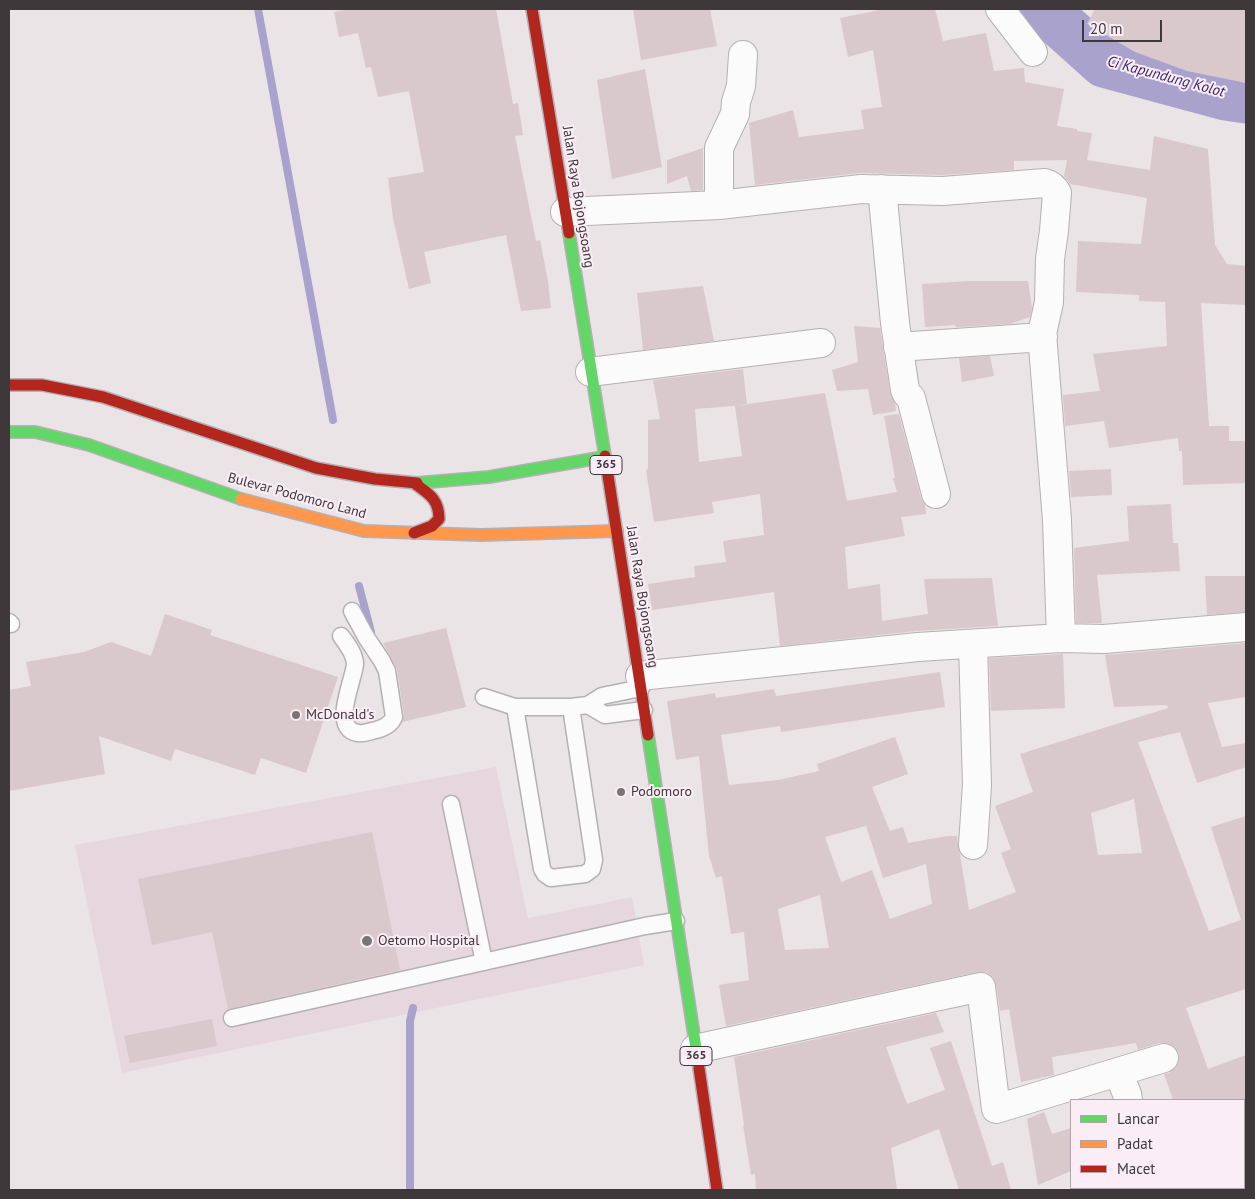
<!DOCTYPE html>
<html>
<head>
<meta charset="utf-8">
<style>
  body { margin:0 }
  #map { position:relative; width:1255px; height:1199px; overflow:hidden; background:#eae4e7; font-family:"PT Sans",sans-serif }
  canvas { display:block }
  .frame { position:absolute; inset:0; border:10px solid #3e383b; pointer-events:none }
  .legend { position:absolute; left:1070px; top:1099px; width:175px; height:90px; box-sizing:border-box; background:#fbedf5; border:1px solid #afa5ab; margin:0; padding:6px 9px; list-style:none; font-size:15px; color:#3e383b }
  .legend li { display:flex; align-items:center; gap:10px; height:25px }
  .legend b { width:25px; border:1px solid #afa5ab }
  .scale { position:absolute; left:1082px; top:20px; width:80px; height:22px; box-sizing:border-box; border:2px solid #3e383b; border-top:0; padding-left:6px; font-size:15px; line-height:18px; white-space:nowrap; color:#3e383b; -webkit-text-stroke:4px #fbedf5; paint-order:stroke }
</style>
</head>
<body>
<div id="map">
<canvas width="1255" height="1199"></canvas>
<div class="frame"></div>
<ul class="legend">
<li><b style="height:6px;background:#63d668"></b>Lancar</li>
<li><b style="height:6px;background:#ff974d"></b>Padat</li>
<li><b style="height:6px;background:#b3261e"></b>Macet</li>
</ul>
<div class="scale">20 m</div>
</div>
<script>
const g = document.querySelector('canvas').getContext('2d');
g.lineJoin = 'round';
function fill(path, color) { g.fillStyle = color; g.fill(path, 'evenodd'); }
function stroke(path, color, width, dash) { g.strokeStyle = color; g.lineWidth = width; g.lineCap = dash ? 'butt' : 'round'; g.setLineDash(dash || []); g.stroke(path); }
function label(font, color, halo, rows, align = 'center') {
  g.font = font + ' "PT Sans",sans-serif'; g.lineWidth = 4; g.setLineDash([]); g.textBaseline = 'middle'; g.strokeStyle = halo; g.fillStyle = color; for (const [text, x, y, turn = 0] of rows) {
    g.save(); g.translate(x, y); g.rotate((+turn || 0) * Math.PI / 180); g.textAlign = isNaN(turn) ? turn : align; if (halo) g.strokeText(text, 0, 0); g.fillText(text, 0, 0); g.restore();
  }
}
fill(new Path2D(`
  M496,767L528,918L632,897L644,965L122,1073L75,845Z`), '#e6d7df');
stroke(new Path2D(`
  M258,9L333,420
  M359,586L371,632
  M410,1190V1021L413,1008`), '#a8a2cc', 8);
stroke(new Path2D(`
  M1044,9L1104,63L1226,96L1246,99`), '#a8a2cc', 49);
fill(new Path2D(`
  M349,9H496L513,104L518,103L523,135L515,136L536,241L540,240L548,281L551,308L521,311L506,235L424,252L431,283L409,289L393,218L388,178L424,172L409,91L378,97L371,67L366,68L358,33L339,37L334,12Z
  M633,9H710L717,46L641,60Z
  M884,9H935L943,41L986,33L994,71L1024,68L1025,82L1064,89L1057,126L1077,129V131L1092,133L1087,160L1150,170L1154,136L1208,149L1215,245L1227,264L1246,266V305L1201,303L1209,426H1229V441H1246V483L1183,485L1182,451H1179L1178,438L1109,448L1104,421L1065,426L1063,395L1100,391L1093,354L1167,346L1165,302L1139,301V295L1076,292L1078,241L1141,244L1147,198L1070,184L1064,176L1067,160L1014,161V170L943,175L859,173L755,185L749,123L793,110L799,137L864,129L861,110L882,107L873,50L848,57L840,18Z
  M1095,9H1246V83L1187,71L1135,52L1087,24Z
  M645,69L662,167L612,179L597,80Z
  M703,148V190L691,191L687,176L667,184V160Z
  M968,281H1028L1032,308L1030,317L1010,324L956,327L955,325L925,327L922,284Z
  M703,286L714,341L643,350L637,293Z
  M854,326L880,328L890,392L895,403L896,411L873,415L868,389L837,391L832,370L858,362Z
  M990,356L994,376L962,382L959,358Z
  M743,369L747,405L695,409L699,462L742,456L735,406L825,393L847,501L897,492L893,478H895L884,416L899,414L921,498L925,505L926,514L901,517L905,536L845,547L848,589L880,584L882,621L928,614L924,579L992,578L998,626L916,631L780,646L774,592L652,610L648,584L695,577L694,566L726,562L723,541L764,535L760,494L712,502L714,513L654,522L646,470L648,469V420L660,419L653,380Z
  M1111,469L1112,495L1071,497L1069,471Z
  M1171,504L1173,543H1178L1180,571L1097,575L1102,623H1076L1074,548L1129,541L1127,506Z
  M1205,576H1246V612L1207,615Z
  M165,614L212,630L210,635L338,677L306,773L261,758L255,775L175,749L171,761L99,736L105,774L9,791V690L31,686L26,662L84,652L111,642L151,656Z
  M446,628L466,707L402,722L404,716L397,669L383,643Z
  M1246,643V697L1208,703L1222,747L1246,743V767L1197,783L1180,732L1138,742L1209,931L1241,920L1211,827L1246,816V989L1186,1008L1208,1069L1246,1055V1100H1173L1164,1074L1169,1073L1176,1068L1179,1062V1054L1175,1047L1167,1043H1159L1138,1050L1136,1043L1052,1057L1054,1075L1021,1082L1009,1009L1000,1011L996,985L993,977L986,972H978L726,1026L719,985L749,980L744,932L731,934L722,876L716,878L709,856L699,756L676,760L667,701L715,693L716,698L774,689L776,696L940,672L945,707L781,732L780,726L721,735L729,785L778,780L819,771L817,764L895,737L908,774L872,787L890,831L903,827L908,843L947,836H957L969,910L1016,892L1001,853L1011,849L995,806L1033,792L1020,754L1168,708L1167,705L1114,707L1105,655ZM1134,799L1142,853L1098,855L1091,813ZM866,826L883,878L926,864L932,904L890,919L872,870L841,882L825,837ZM820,895L829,948L785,950L778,909Z
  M1063,654L1065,708L991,711L989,658Z
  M372,832L400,970L228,1009L212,932L152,945L138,879Z
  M936,1013L944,1032L886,1047L907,1104L945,1090L930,1048L951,1041L992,1166L1003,1162L1011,1190H959L939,1129L891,1148L897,1190H756L755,1174L751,1175L743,1125H744L734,1057Z
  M212,1019L217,1046L130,1063L124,1036Z
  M1044,1112L1052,1134L1071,1128V1171L1038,1185L1027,1119Z`), '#d9c8cc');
const lane = new Path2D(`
  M9,622L11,624
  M341,636C347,644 355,654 355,664C354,680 330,729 358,733C363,734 371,731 376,730C384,728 391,724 394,717L387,671L382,661L366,637L352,611
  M484,697L515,707H571L588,705L602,696L641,688
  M588,705L605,715L644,710
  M515,707L542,869L545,874L551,878L585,874L592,869L594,860L571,707
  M451,804L484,962
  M232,1018L645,926L676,921`);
const street = new Path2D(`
  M1000,9L1033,52
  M882,189L895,323L905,390L907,394L911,398L936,494
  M719,205V148L735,114L736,102L741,86L743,55
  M565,212L719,205L861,189L943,191L1045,183C1051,185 1054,187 1057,193L1054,231L1050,259L1049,302L1042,334L1057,520L1061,638
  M898,347L1043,337
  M590,372L821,343
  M973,644L977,785L973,845
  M640,676L918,647L1061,638L1104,639L1246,627
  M695,1049L981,987L996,1109L1164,1058
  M1118,1072L1127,1094L1128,1100
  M1111,1188L1112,1190`);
const fast = new Path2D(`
  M569,233L605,456
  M9,432H35L89,445L241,499
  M417,483L489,477L604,457
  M648,735L699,1068`);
const slow = new Path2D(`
  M241,499L364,531L481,535L617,531`);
const jam = new Path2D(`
  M532,9L569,233
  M9,385H42L103,397L316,468L375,479L417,483
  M605,456L648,735
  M414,483C429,494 439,499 439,519L432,526L414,533
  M699,1068L717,1190`);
stroke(lane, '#b5b0b3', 19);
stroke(street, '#b5b0b3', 30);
stroke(fast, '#b5b0b3', 14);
stroke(slow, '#b5b0b3', 14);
stroke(jam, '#b5b0b3', 14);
stroke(lane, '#fcfbfb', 16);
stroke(street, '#fcfbfb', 28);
stroke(fast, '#63d668', 11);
stroke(slow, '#ff974d', 11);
stroke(jam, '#b3261e', 11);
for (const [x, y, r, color] of [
  [296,715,5,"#7a7477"],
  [621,792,5,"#7a7477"],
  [367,941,6,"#7a7477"]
]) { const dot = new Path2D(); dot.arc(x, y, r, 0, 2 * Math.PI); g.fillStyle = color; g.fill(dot); stroke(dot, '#fbedf5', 2); }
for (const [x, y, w] of [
  [606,465,32],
  [696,1056,32]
]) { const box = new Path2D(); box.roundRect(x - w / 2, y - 9.5, w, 19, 4); g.fillStyle = '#fbedf5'; g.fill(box); stroke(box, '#3e383b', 1); }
label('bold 12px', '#3e383b', null, [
  ["365",606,465],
  ["365",696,1056]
]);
label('14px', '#3e383b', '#fbedf5', [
  ["Jalan Raya Bojongsoang",578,197,81],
  ["Bulevar Podomoro Land",297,496,15],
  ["Jalan Raya Bojongsoang",642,597,81]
]);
label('14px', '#3e383b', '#fbedf5', [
  ["McDonald's",306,715],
  ["Podomoro",631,792],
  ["Oetomo Hospital",378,941]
], 'left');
label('italic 15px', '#34256b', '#fbedf5', [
  ["Ci Kapundung Kolot",1166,77,15]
]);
</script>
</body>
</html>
